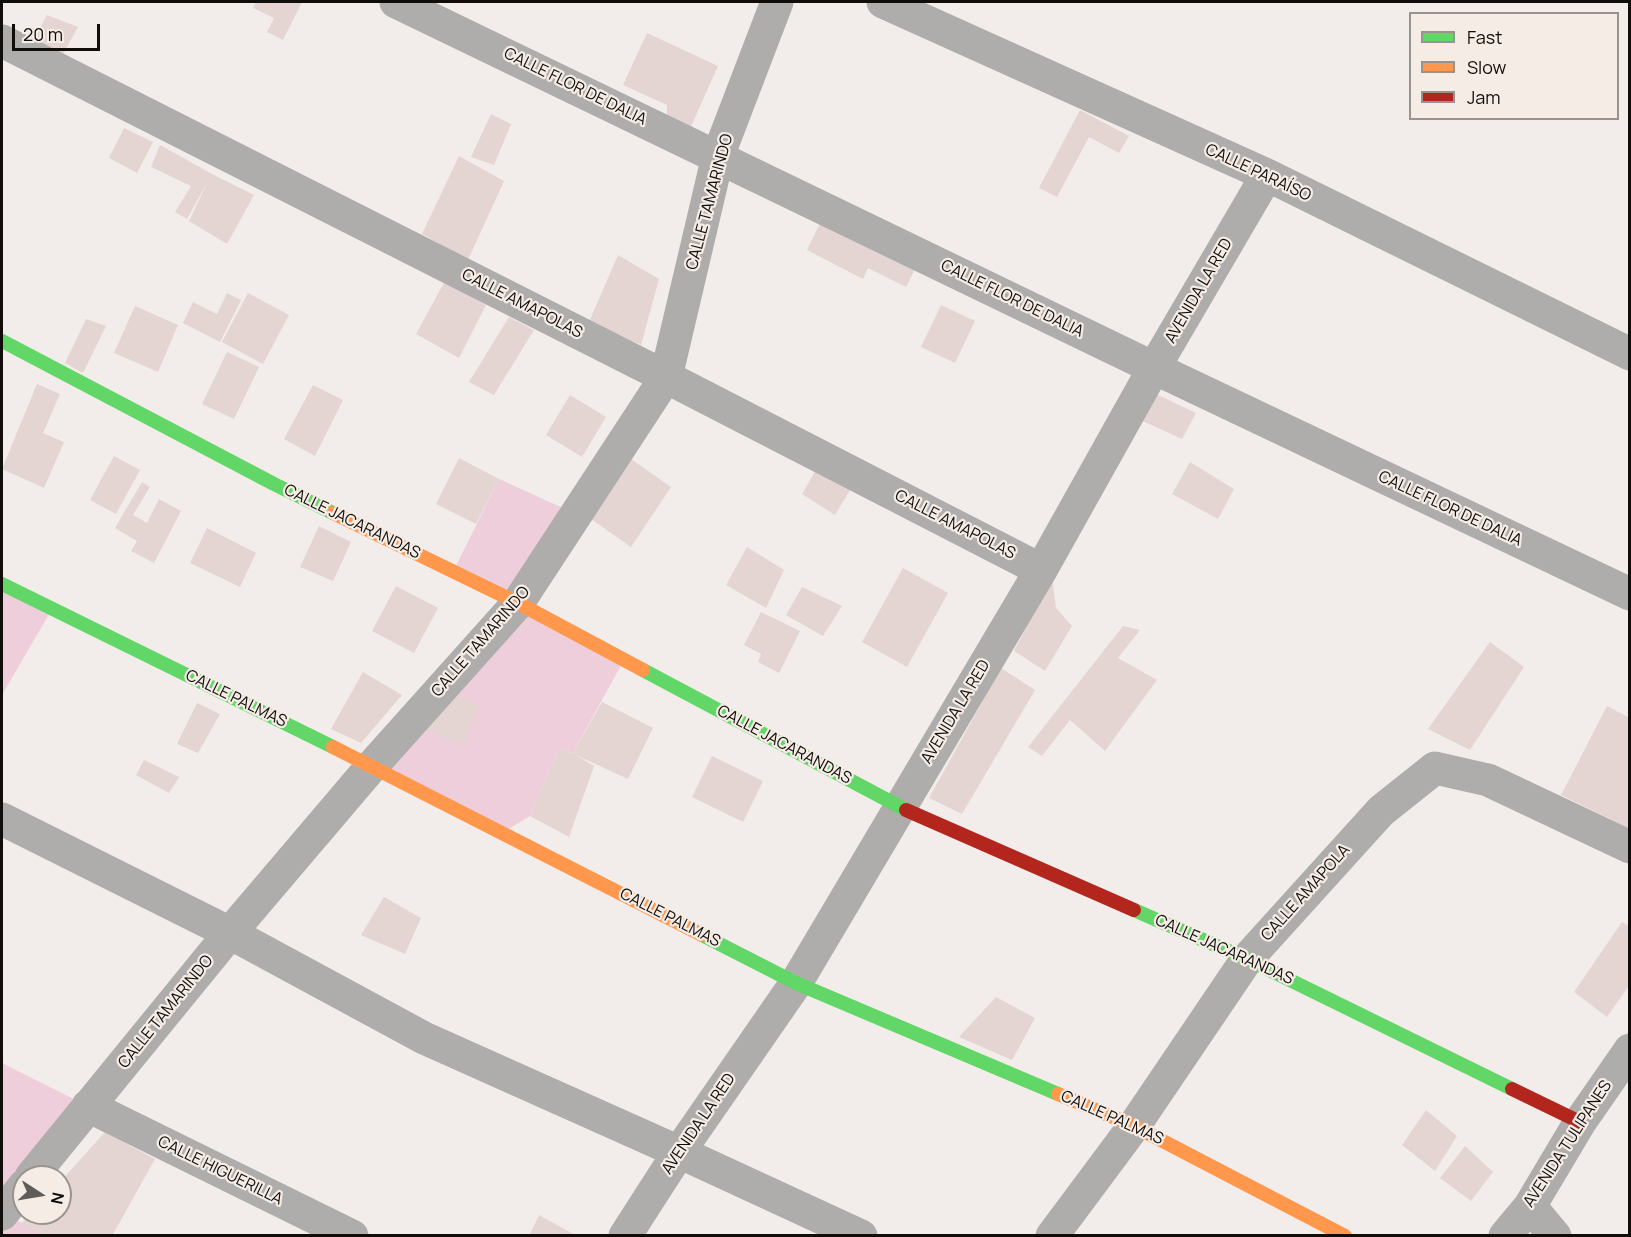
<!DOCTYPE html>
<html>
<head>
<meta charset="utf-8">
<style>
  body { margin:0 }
  #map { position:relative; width:1631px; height:1237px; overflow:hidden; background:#f2edea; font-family:Manrope,sans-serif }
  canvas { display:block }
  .frame { position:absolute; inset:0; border:3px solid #100d0b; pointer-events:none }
  .legend { position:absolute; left:1409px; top:12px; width:210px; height:108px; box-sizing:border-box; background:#f5ece6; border:2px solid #99938e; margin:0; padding:8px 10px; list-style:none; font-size:18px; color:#100d0b }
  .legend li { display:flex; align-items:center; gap:12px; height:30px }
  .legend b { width:30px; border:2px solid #99938e }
  .north { position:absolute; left:12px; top:1165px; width:60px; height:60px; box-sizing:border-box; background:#f5ece6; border:2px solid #99938e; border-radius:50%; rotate:102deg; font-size:16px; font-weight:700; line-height:24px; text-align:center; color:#100d0b }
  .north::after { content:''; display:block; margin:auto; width:21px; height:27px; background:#5f5b59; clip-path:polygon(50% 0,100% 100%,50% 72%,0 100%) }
  .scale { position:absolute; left:12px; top:24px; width:88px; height:27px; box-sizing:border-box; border:3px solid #100d0b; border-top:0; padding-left:8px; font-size:18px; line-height:21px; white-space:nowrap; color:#100d0b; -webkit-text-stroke:4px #f5ece6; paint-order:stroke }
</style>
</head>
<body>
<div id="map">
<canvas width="1631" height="1237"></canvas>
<div class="frame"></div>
<ul class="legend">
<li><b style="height:8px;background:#63d668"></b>Fast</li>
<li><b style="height:8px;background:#ff974d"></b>Slow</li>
<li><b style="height:8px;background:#b3261e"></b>Jam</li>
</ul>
<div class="north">N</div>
<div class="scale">20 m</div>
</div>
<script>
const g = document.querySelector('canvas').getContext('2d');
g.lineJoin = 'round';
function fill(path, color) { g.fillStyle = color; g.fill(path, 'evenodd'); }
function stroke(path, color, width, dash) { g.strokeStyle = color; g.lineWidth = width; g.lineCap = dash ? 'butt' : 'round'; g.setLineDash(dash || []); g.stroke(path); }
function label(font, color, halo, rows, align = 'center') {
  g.font = font + ' Manrope,sans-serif'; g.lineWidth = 4.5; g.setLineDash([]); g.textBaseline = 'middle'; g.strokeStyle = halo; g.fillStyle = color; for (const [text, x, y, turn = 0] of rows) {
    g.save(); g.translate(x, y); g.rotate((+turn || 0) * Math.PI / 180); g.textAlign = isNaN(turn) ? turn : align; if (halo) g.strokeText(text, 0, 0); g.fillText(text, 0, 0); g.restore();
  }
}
fill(new Path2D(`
  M499,479L576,514L518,602L624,660L573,753L559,749L530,816L502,833L372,766L518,603L453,572Z
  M2,584L52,609L2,695Z
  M2,1063L88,1106L3,1212L42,1235H2Z`), '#eeceda');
fill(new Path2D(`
  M256,2H302L283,40L267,32L274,18L253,8Z
  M47,15L78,27L62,56L32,43Z
  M647,33L718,66L689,131L667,121V105L623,85Z
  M1080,110L1129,136L1119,153L1089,137L1057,197L1039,188Z
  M491,114L511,124L494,165L471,157Z
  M124,128L153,142L137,173L109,158Z
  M160,145L212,174L254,195L227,244L189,221L208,181L187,219L175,212L191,186L151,167Z
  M459,156L504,181L468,260L422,234Z
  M822,219L916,267L906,287L868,268L863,279L807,250Z
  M618,255L659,279L641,345L589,322Z
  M445,281L486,305L459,358L416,334Z
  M227,293L241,300L220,342L183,323L193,302L217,314Z
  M248,293L289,315L263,364L222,342Z
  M941,305L975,321L955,363L921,347Z
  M135,306L178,325L158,372L114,353Z
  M509,317L534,330L494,395L469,382Z
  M86,319L106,326L83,373L65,363Z
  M227,352L259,367L234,419L202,404Z
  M37,384L60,394L43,433L64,442L44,488L2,469Z
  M313,385L343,400L315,456L284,439Z
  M1154,393L1196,413L1182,439L1138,419Z
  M570,395L606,417L582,457L546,435Z
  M114,456L140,470L116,514L90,500Z
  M459,458L499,479L476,524L436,504Z
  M631,459L671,487L631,547L591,519Z
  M1190,462L1234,489L1218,519L1172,494Z
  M817,468L852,487L835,515L802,494Z
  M142,482L150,487L133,515L147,523L159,499L181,511L154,563L131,551L137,541L115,528Z
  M319,526L351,542L333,581L300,567Z
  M207,528L256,553L240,587L190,563Z
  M747,547L784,570L766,608L726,585Z
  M903,568L948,593L907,667L862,642Z
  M1052,577L1056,608L1072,626L1045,671L1014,651Z
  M396,586L438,608L414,653L372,631Z
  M802,587L842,606L823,636L786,615Z
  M761,612L800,631L779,673L758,662L761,654L744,645Z
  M1123,626L1140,630L1118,658L1157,680L1105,751L1070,720L1042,756L1028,747Z
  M1490,642L1524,667L1470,750L1428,729Z
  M1001,668L1035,690L962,814L929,798Z
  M363,672L402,695L361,743L331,729Z
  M448,692L480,707L463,745L423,729Z
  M602,702L653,728L628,779L576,755L594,766L569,837L530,816L559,749L573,753Z
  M197,703L220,714L198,753L177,744Z
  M1607,706L1630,718V829L1561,795Z
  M712,756L763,781L743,822L692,797Z
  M144,760L179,777L169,793L136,775Z
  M384,897L421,918L405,954L361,935Z
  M1622,922L1630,927V984L1607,1017L1574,992Z
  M996,997L1035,1018L1012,1060L959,1037Z
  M1426,1110L1457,1136L1435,1171L1402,1145Z
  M105,1132L155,1159L112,1236H43L21,1224L31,1213H60V1182Z
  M1465,1146L1493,1172L1471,1201L1440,1178Z
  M539,1215L577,1236H529Z`), '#e4d5d2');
stroke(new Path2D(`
  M396,2L1154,368L1630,594
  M883,2L1267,175L1630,354
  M2,41L666,377L1041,570
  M2,819L230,933L424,1038L679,1152L861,1236
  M88,1106L352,1236
  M31,1177L230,933L372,766L518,603L666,377L718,156L777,2
  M1530,1206L1555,1236
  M2,1214L24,1186
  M625,1236L679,1152L796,983L1041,570L1154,368L1267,175
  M1052,1236L1134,1126L1247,959L1381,811L1435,768L1488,780L1630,847
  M1505,1236L1530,1206L1580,1122L1630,1050`), '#aeadac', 33);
stroke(new Path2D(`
  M2,341L274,484L333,513
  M2,584L333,747
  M643,670L906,810
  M1134,910L1247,959L1512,1089
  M702,935L796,983L1058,1094`), '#63d668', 14);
stroke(new Path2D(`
  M333,513L518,603L643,670
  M333,747L702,935
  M1058,1094L1134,1126L1345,1236`), '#ff974d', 14);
stroke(new Path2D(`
  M906,810L1134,910
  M1512,1089L1580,1122`), '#b3261e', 14);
label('16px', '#100d0b', '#f5ece6', [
  ["CALLE FLOR DE DALIA",575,87,26],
  ["CALLE PARAÍSO",1258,173,25],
  ["CALLE TAMARINDO",710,202,-75],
  ["AVENIDA LA RED",1199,291,-60],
  ["CALLE FLOR DE DALIA",1012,299,26],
  ["CALLE AMAPOLAS",522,304,27],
  ["CALLE FLOR DE DALIA",1450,509,25],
  ["CALLE JACARANDAS",352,522,26],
  ["CALLE AMAPOLAS",955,525,27],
  ["CALLE TAMARINDO",481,642,-49],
  ["CALLE PALMAS",236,699,26],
  ["AVENIDA LA RED",956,712,-59],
  ["CALLE JACARANDAS",784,745,28],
  ["CALLE AMAPOLA",1306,893,-48],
  ["CALLE PALMAS",670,918,27],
  ["CALLE JACARANDAS",1224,950,24],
  ["CALLE TAMARINDO",166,1012,-51],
  ["CALLE PALMAS",1112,1118,24],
  ["AVENIDA LA RED",699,1124,-56],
  ["AVENIDA TULIPANES",1568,1144,-57],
  ["CALLE HIGUERILLA",220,1171,26]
]);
</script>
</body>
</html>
